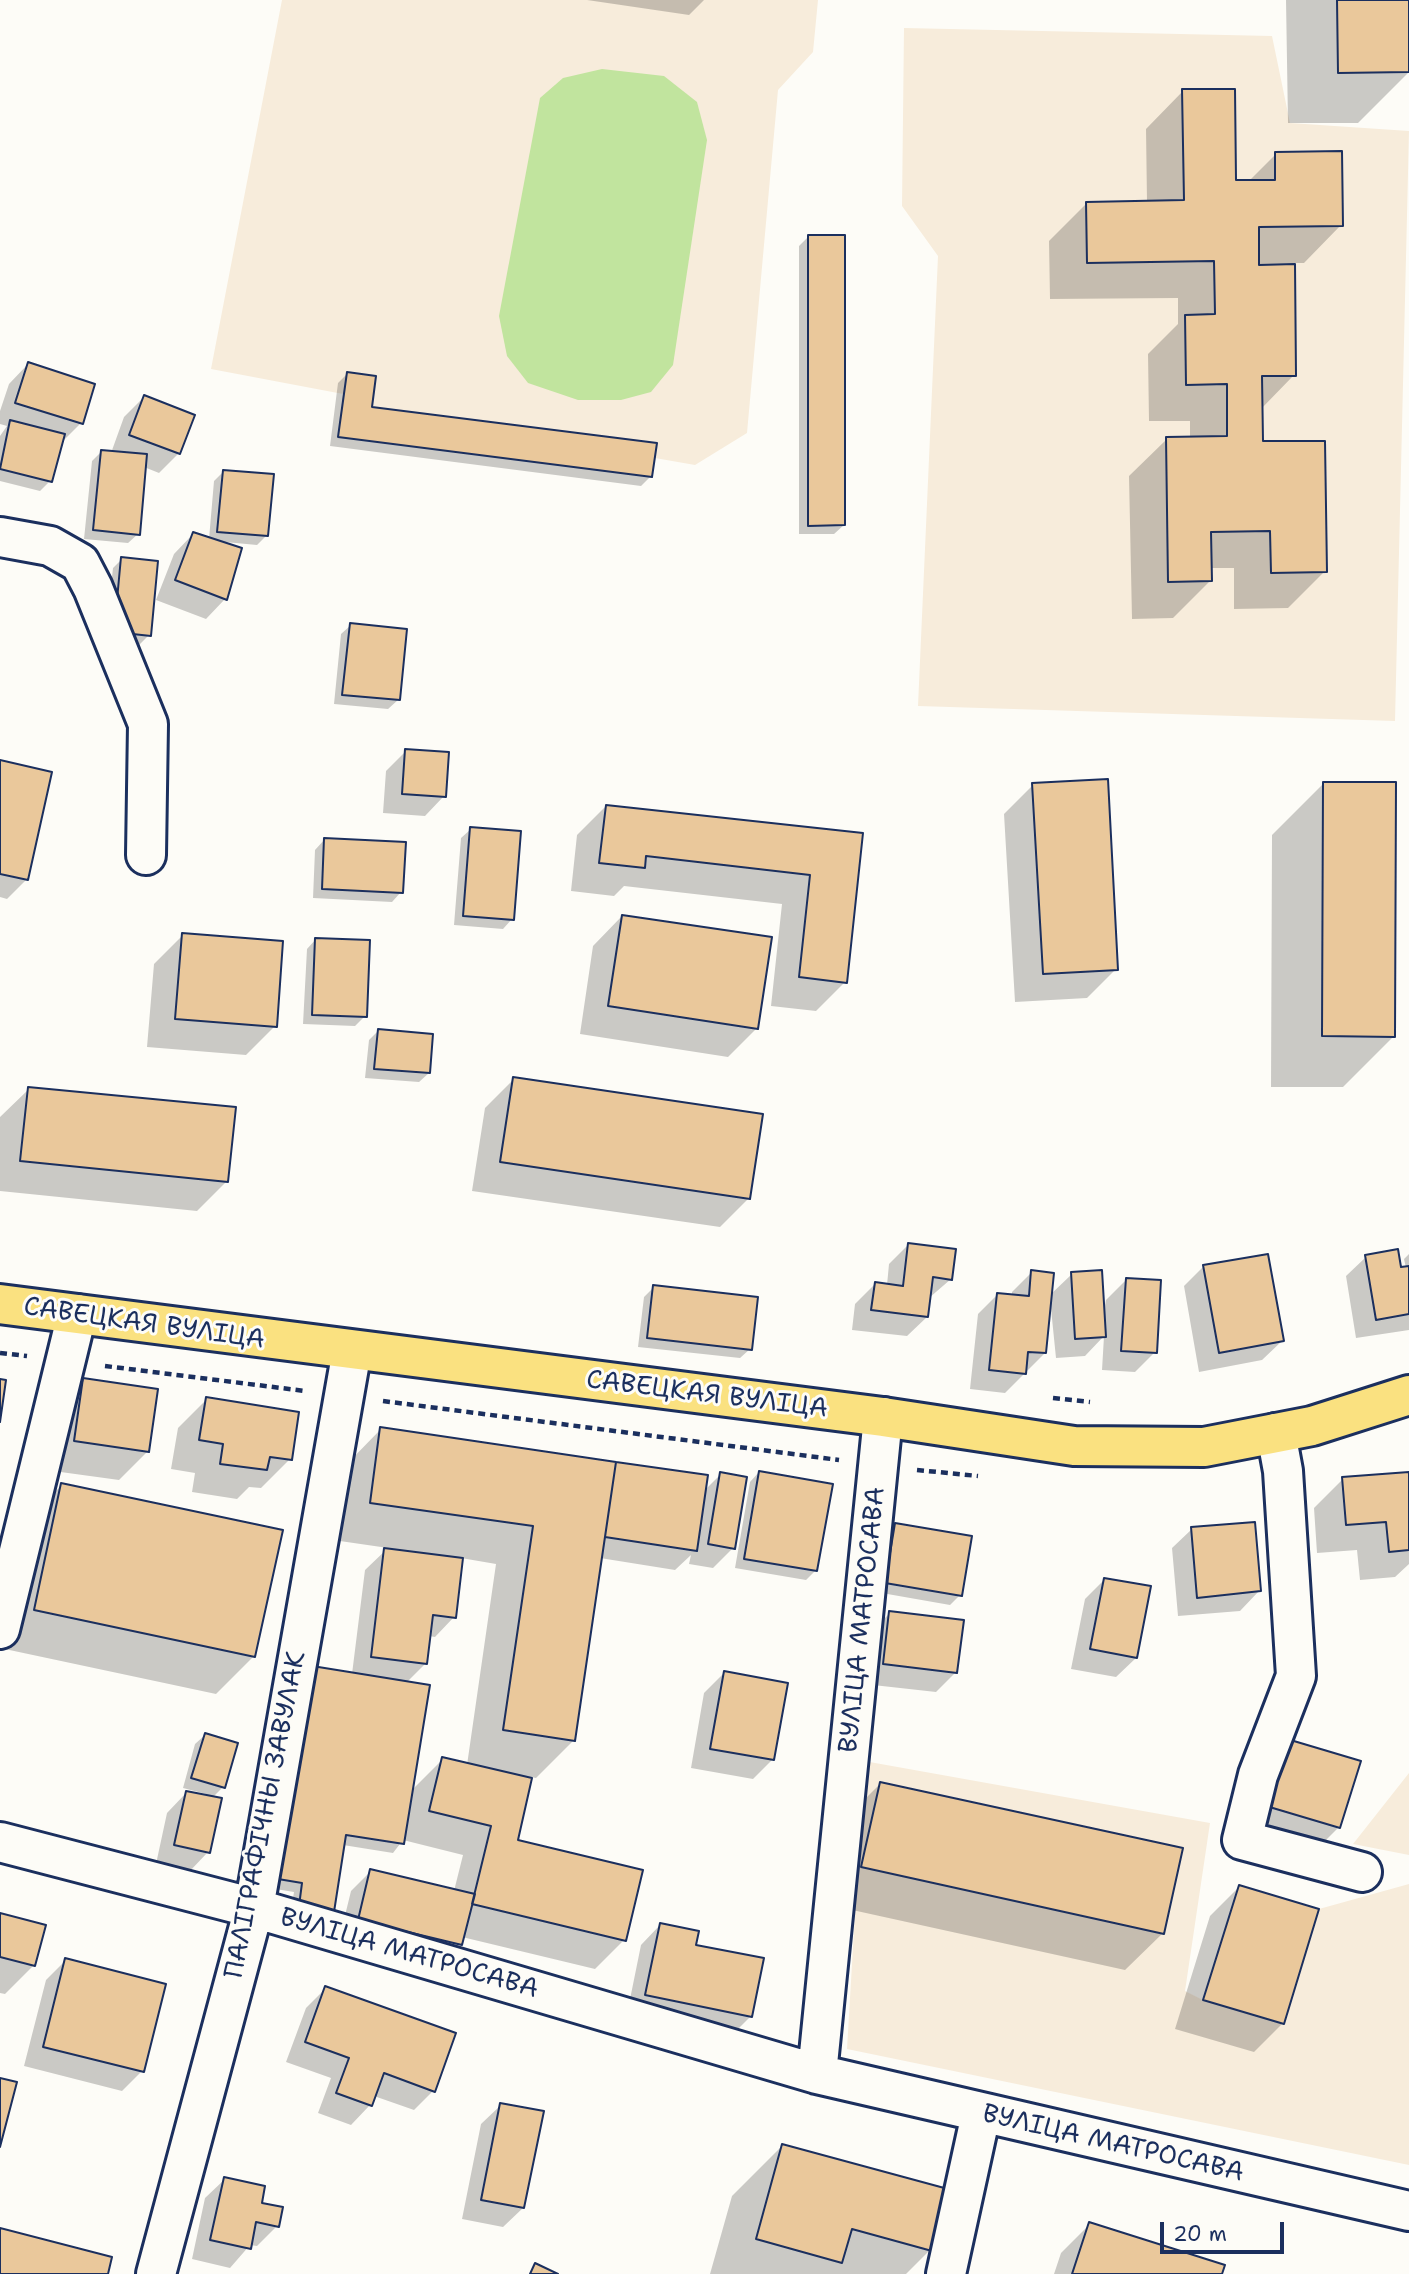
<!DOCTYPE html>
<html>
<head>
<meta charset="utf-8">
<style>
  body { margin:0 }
  #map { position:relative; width:1409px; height:2274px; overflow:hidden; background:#fdfcf7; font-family:"Shantell Sans",sans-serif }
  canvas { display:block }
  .scale { position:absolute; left:1160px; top:2222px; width:124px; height:32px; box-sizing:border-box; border:4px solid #1b2f5e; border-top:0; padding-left:9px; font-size:21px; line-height:24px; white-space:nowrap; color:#1b2f5e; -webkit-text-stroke:5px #fdfcf7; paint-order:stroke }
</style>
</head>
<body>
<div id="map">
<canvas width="1409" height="2274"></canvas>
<div class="scale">20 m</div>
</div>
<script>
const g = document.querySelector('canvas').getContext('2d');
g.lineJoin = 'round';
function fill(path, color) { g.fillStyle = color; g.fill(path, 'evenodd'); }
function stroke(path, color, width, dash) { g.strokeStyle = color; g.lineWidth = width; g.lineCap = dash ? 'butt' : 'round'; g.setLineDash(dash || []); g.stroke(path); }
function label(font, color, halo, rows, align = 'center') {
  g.font = font + ' "Shantell Sans",sans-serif'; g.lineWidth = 6; g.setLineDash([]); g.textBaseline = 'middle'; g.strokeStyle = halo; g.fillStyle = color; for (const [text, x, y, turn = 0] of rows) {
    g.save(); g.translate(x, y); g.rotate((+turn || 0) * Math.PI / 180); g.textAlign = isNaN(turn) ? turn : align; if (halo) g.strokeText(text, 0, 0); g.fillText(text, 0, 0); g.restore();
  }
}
fill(new Path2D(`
  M282,0H818L813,52L778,90L747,433L695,465L655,458L652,477L338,437L343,394L211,369Z
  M904,28L1272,36L1290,123L1409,131L1395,721L918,706L938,256L902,206Z
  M864,1761L1210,1823L1185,1991L1203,2000L1284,2024L1319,1909L1409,1884V2165L847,2049Z
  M1409,1773V1855L1353,1844Z`), '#f7ecdb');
fill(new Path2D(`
  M602,69L664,76L697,102L707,140L673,365L651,392L621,400H578L528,383L507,356L499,316L540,98L563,78Z`), '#c1e49e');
fill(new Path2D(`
  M587,0H704L689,15Z
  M1286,0H1408L1409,72L1358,123H1288Z
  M1183,91L1235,182H1248L1276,154L1341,225L1304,263H1293L1294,375L1261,409V443L1325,571L1288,608L1234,609V568H1210L1211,580L1173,618L1132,619L1129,476L1167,439L1190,438V421H1149L1148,354L1178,324V298L1050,299L1049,241L1087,203L1147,202L1146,129Z
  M809,236L844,525L834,534H799V246Z
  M28,364L81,423L61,443L50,481L40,491L0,481V436L7,426L0,424V411L9,384Z
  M347,374L370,408L651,476L641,486L330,446L338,383Z
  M144,397L179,453L159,473L144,467L138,534L128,543L84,539L92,461L101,452L111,453L124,417Z
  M223,472L266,536L257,545L225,542V599L206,619L156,600L174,554L193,534L209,539L214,481Z
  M122,559L149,635L139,645L105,641L113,568Z
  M351,625L398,700L388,709L334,704L341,634Z
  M406,751L444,796L425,816L383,813L386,771Z
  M0,762L27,879L7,899L0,897Z
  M1323,784L1394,1036L1343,1087H1271L1272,835Z
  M1033,785L1116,969L1087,998L1015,1002L1004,814Z
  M606,806L861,835L845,982L816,1011L771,1006L782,904L624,886L614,896L571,891L577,835Z
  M471,829L512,919L503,929L454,925L461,838Z
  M324,840L401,892L392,902L313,898L315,850Z
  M622,916L757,1028L728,1057L580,1034L593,946Z
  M183,935L275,1026L246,1055L147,1047L154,964Z
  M316,939L365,1016L355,1026L303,1024L307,949Z
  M378,1031L429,1073L419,1082L365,1078L369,1040Z
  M514,1079L749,1198L720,1227L472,1191L485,1108Z
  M29,1089L227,1181L197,1211L0,1191V1117Z
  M909,1244L951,1279L929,1298L927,1317L907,1336L852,1330L855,1304L875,1284L887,1285L889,1264Z
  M1409,1254V1330L1356,1338L1346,1276L1366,1257L1400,1269L1406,1268L1404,1259Z
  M1204,1266L1282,1341L1262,1360L1199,1372L1184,1286Z
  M1032,1272L1050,1295L1072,1274L1103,1316L1106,1300L1126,1280L1155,1352L1135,1372L1102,1370L1104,1336L1085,1356L1056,1358L1050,1299L1045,1353L1005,1393L970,1389L978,1314L997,1295L1012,1296V1292Z
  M654,1287L750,1349L740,1358L638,1347L644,1297Z
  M84,1380L148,1451L119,1480L46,1470L55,1409Z
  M207,1399L290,1459L261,1488L249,1487L237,1499L192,1492L195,1473L171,1469L178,1428Z
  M381,1429L706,1477L704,1491L721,1474L733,1548L713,1568L689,1564L691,1555L675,1570L600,1558L574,1740L536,1778L531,1777L515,1841L624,1940L595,1969L462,1937L460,1944L441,1964L339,1940L351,1891L371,1871L454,1891L463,1855L403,1840L393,1853L343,1845L290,1916L294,1892L263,1887L352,1674L365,1570L388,1548L333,1540L344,1467ZM461,1558L496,1564L467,1765L443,1759L412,1790L406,1683L426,1663L429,1636L435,1637L454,1617Z
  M759,1472L816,1570L806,1580L735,1568L750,1482Z
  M1409,1474V1564L1395,1577L1360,1580L1357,1550L1317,1553L1314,1508L1343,1479Z
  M62,1485L254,1656L216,1694L0,1648L24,1523Z
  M896,1525L960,1595L950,1605L876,1592L886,1534Z
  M1192,1529L1259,1591L1240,1611L1178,1616L1172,1548Z
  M1104,1580L1136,1658L1116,1677L1071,1669L1085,1599Z
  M890,1613L956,1672L936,1692L864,1684L870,1633Z
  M724,1673L773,1759L753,1779L691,1768L704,1693Z
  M205,1735L223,1787L212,1798L208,1852L189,1872L156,1864L167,1813L186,1793L205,1797L206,1794L183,1788L195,1744Z
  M1358,1762L1338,1828L1319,1847L1238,1822Z
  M881,1783L1163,1933L1125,1970L825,1904L843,1821Z
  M1239,1887L1283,2023L1254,2052L1175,2029L1210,1916Z
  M0,1915L34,1965L5,1994L0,1993Z
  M660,1925L694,1946L751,2016L731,2036L627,2014L641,1945Z
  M66,1960L142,2071L122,2091L24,2066L46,1980Z
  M326,1988L433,2091L414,2110L374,2096L370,2105L351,2125L318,2113L331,2078L286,2062L306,2008Z
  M501,2105L523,2208L503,2227L462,2219L481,2124Z
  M783,2145L930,2250L906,2274H710L732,2196Z
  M225,2179L277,2226L257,2246L250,2245L230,2268L192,2259L205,2198Z
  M1090,2224L1220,2274H1054L1061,2253Z`), '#0003');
const building = new Path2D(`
  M1337,0H1409V72L1338,73Z
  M1182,89H1235L1236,180H1275V152L1342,151L1343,226L1259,227V265L1295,264L1296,376H1262L1263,441H1325L1327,572L1271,573L1270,531L1211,532L1212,581L1168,582L1166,437L1227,436V384L1186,385L1185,315L1215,314L1214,261L1087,263L1086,202L1184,200Z
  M808,235H845V525L808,526Z
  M28,362L95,384L83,424L15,403Z
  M347,372L376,376L372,407L657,443L652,477L338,437Z
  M144,395L195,415L180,454L129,435Z
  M10,420L65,434L52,482L0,469Z
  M101,450L147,454L140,535L93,530Z
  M223,470L274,474L268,536L217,532Z
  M193,532L242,548L227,600L175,580Z
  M121,557L158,561L151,636L114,632Z
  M350,623L407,629L400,700L342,695Z
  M405,749L449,752L446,797L402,794Z
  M0,760L52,772L28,880L0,874Z
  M1108,779L1118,970L1043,974L1032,783Z
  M1323,782H1396L1395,1037L1322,1036Z
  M606,805L863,833L847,983L799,977L810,875L646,856L645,868L599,863Z
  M470,827L521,831L514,920L463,916Z
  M324,838L406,842L403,893L322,889Z
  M622,915L772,937L758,1029L608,1006Z
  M182,933L283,941L277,1027L175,1019Z
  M315,938L370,940L367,1017L312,1015Z
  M378,1029L433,1034L430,1073L374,1069Z
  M513,1077L763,1114L750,1199L500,1162Z
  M28,1087L236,1107L228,1182L20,1161Z
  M908,1243L956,1249L952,1280L933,1277L928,1317L871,1310L875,1282L903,1286Z
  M1398,1249L1401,1267L1409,1266V1314L1376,1320L1365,1255Z
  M1268,1254L1284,1341L1219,1353L1203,1265Z
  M1031,1270L1054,1273L1046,1353L1028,1352L1026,1374L989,1370L997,1293L1029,1296Z
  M1102,1270L1106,1337L1075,1339L1071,1272Z
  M1126,1278L1161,1280L1157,1353L1121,1351Z
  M653,1285L758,1297L752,1350L647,1338Z
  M83,1378L158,1389L149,1452L74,1441Z
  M0,1379L6,1380L0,1422Z
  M206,1397L299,1412L292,1460L270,1457L267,1470L220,1464L223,1444L199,1440Z
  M380,1427L616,1462L575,1741L503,1730L533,1526L370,1503Z
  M616,1462L708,1475L697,1551L605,1537Z
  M759,1471L833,1484L817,1571L744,1559Z
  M720,1472L747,1477L735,1549L708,1544Z
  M1409,1472V1550L1389,1552L1386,1522L1346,1525L1342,1477Z
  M61,1483L283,1530L255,1657L34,1610Z
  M1255,1522L1261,1591L1197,1598L1191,1527Z
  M895,1523L972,1536L962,1596L885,1583Z
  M384,1548L463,1558L456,1618L433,1615L427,1664L371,1657Z
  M1104,1578L1151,1586L1137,1658L1090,1649Z
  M889,1611L964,1620L957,1673L883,1664Z
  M306,1665L430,1685L404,1844L346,1835L334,1912L299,1906L302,1883L272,1878Z
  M724,1671L788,1683L774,1760L710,1749Z
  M205,1733L238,1743L225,1788L191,1778Z
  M1277,1736L1361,1761L1340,1828L1256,1803Z
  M442,1757L532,1778L518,1840L643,1870L626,1941L472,1904L491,1826L429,1811Z
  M880,1782L1183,1848L1164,1934L861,1867Z
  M186,1791L222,1798L210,1853L174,1845Z
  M370,1869L475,1894L462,1945L358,1920Z
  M1239,1885L1319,1909L1284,2024L1203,2000Z
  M0,1913L46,1925L35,1966L0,1957Z
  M660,1923L699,1931L696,1945L764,1958L752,2017L645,1995Z
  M65,1958L166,1984L144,2072L43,2047Z
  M325,1986L456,2033L435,2092L384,2073L372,2106L336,2093L349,2058L305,2042Z
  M0,2078L17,2082L0,2147Z
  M500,2103L544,2111L524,2208L481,2200Z
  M782,2144L948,2189L932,2251L852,2229L842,2263L756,2239Z
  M224,2177L265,2186L262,2203L283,2207L279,2227L256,2222L251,2249L210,2240Z
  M1089,2222L1225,2265L1222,2274H1072Z
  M0,2228L112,2257L108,2274H0Z
  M535,2263L558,2274H530Z`);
fill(building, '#eac89b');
stroke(building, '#1b2f5e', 2);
const minor = new Path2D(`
  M0,537L50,546L80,563L93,588L148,724L146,855
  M1276,1433L1283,1471L1296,1676L1258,1775L1242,1840L1362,1872
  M0,1629L77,1314
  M0,1842L254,1908L817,2074L1409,2211
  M817,2074L883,1417
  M156,2274L254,1908L352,1350
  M946,2274L981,2114`);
const major = new Path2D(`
  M0,1304L883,1417L1074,1446L1204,1447L1312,1426L1409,1395`);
stroke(minor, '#1b2f5e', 44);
stroke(major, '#1b2f5e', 44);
stroke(new Path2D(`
  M0,1353L27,1356
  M105,1366L305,1391
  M1053,1398L1090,1402
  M383,1401L839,1460
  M917,1470L978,1476`), '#1b2f5e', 4.5, [7, 5]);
stroke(minor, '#fdfcf7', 38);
stroke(major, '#fae180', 38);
label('26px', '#1b2f5e', '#fdfcf7', [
  ["САВЕЦКАЯ ВУЛІЦА",144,1324,8],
  ["САВЕЦКАЯ ВУЛІЦА",707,1395,7],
  ["ВУЛІЦА МАТРОСАВА",863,1620,-84],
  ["ПАЛІГРАФІЧНЫ ЗАВУЛАК",266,1815,-79],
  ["ВУЛІЦА МАТРОСАВА",409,1954,16],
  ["ВУЛІЦА МАТРОСАВА",1113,2144,13]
]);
</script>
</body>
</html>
